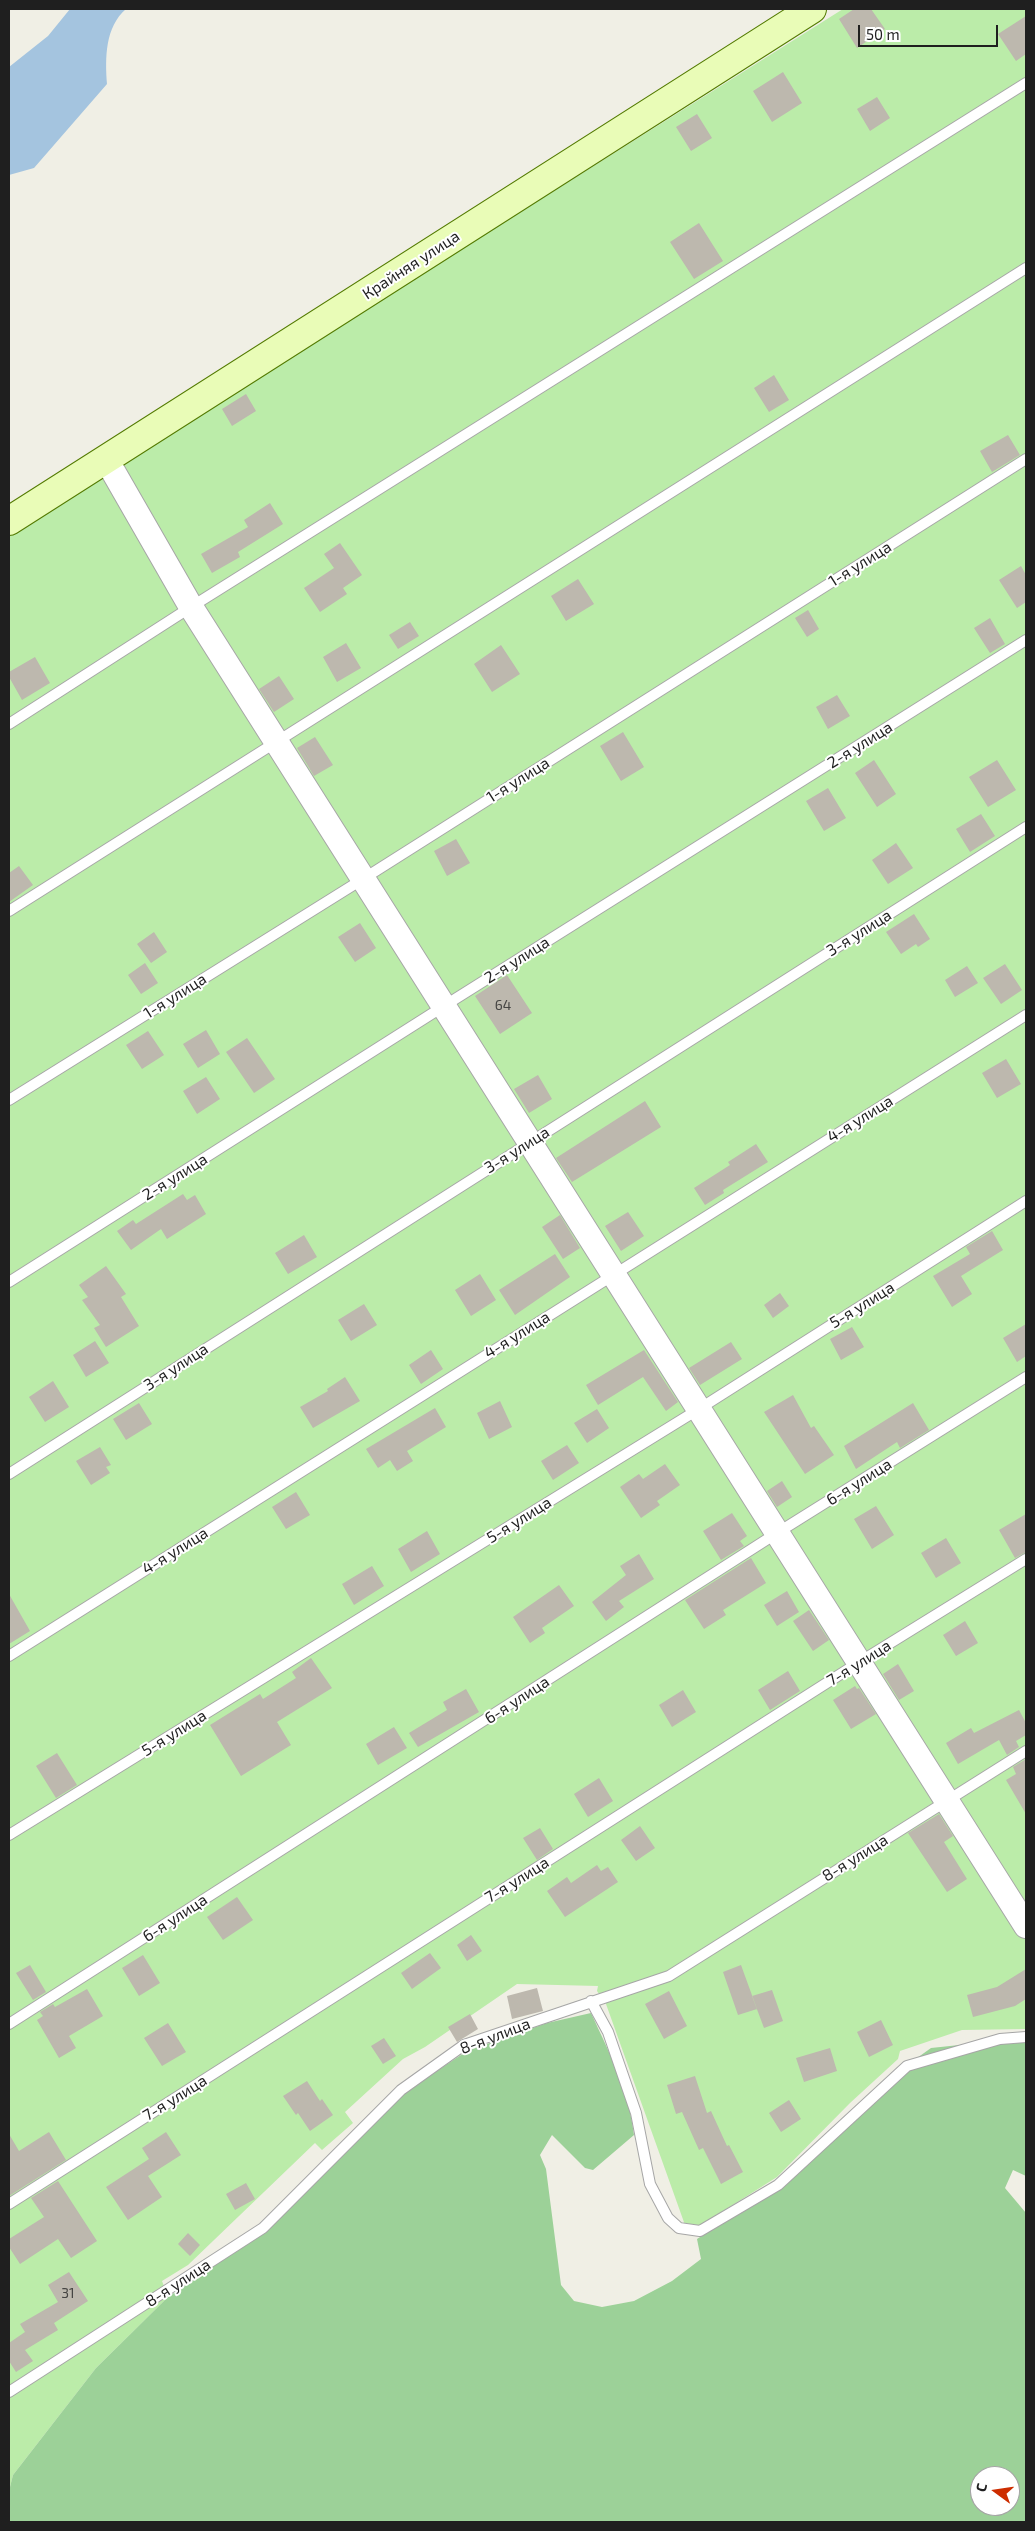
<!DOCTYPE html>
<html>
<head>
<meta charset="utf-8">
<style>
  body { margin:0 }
  #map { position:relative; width:1035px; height:2531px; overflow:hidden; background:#f0efe5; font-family:"Exo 2",sans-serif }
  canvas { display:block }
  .frame { position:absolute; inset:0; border:10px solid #1f1f1f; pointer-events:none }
  .north { position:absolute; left:970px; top:2466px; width:50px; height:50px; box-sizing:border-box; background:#fff; border:1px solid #a5a5a5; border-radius:50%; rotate:284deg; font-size:14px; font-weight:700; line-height:20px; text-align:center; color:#1f1f1f }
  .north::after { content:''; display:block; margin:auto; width:18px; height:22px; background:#cd2d00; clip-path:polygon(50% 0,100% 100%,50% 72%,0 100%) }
  .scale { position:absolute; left:858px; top:25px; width:140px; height:22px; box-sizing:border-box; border:2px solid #1f1f1f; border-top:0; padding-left:6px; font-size:15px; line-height:18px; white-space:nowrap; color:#1f1f1f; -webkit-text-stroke:4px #fff; paint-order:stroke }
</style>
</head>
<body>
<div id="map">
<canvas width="1035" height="2531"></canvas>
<div class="frame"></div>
<div class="north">С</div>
<div class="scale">50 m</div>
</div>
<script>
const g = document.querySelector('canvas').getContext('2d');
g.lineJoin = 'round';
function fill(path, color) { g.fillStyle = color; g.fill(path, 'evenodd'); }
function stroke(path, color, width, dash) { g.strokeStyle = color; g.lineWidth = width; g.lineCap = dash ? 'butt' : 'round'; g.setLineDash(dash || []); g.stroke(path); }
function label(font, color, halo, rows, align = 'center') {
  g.font = font + ' "Exo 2",sans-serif'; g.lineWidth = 4; g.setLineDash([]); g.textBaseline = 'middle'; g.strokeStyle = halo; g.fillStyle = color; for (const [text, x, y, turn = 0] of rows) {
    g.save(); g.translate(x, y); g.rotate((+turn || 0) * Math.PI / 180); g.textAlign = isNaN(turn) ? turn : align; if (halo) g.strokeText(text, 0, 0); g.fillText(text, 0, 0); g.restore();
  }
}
fill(new Path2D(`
  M843,9H1026V2029L962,2030L900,2051L898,2059L850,2103L777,2177L698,2227L685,2225L606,2004L597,1991L598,1986L517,1984L425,2047L403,2059L345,2112L353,2123L322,2150L315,2143L188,2265L162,2281L168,2297L96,2368L13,2475L9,2491V534Z`), '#bbeca9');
fill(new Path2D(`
  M591,2013C609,2052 629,2091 634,2135L593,2170L585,2168L552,2135L540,2155L546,2169L561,2285L574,2301L602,2307L634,2301L672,2281L701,2259L697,2239L797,2174L896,2073L931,2048L1026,2038V2176L1013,2170L1005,2188L1026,2213V2522H9V2491L13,2475L96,2368L168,2297L264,2231L405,2092L467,2051L547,2023ZM980,2476H1010V2506H980Z`), '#9cd198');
fill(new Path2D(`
  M70,9H126C105,27 105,58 107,84L34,168L9,175V67L48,36Z`), '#a4c4df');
fill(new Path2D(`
  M854,9H871L885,29L857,48L839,19Z
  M1026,16V54L1016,61L998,34Z
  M783,72L802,103L772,122L753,91Z
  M877,97L890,118L870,131L857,109Z
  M697,114L712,138L691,151L676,127Z
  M699,223L723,261L694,279L670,242Z
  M774,375L789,400L769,412L754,388Z
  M246,394L256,411L232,426L222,409Z
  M1008,435L1020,455L992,472L980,451Z
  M270,503L283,524L238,552L240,557L212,573L201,554L248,527L244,520Z
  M340,543L362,575L343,588L347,594L320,612L304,588L334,568L324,554Z
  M1021,566L1026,575V602L1017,608L999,580Z
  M578,579L594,604L566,621L551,596Z
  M808,610L819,629L807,637L795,618Z
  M990,618L1005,644L990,653L974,628Z
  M410,622L419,636L398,649L389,635Z
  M346,643L361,668L337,682L323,657Z
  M501,645L520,674L492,692L474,664Z
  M35,657L50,683L22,700L9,677V672Z
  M279,676L294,699L274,712L259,689Z
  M837,695L850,716L828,729L816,707Z
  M623,732L644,767L621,781L600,746Z
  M315,737L333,765L314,776L297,748Z
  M874,760L896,794L877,807L855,773Z
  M997,760L1016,790L988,807L969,777Z
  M828,788L846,818L824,831L806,801Z
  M981,814L995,836L970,852L956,829Z
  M456,839L470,863L447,876L434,851Z
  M896,843L913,868L888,884L872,860Z
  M19,866L33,885L9,902V873Z
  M914,914L930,939L918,947L916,944L901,954L886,932Z
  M360,923L376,948L355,962L338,937Z
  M154,932L167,952L151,963L137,944Z
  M145,963L158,983L141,994L128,975Z
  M1005,964L1022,990L1001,1004L983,978Z
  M967,966L978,983L955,997L945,980Z
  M507,975L532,1013L500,1034L475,996Z
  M206,1030L220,1054L198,1068L183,1044Z
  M148,1031L164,1055L142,1069L126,1045Z
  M247,1038L275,1079L254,1093L226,1052Z
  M1006,1059L1021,1084L997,1098L982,1073Z
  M538,1075L552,1099L529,1113L514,1089Z
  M206,1077L220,1099L197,1114L183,1091Z
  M645,1101L661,1127L572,1182L556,1158Z
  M756,1144L768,1162L723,1190L724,1193L705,1205L694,1188L730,1165L728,1162Z
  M183,1194L187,1200L195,1195L206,1214L167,1239L161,1229L131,1250L117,1231L133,1220L136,1224Z
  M628,1212L644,1236L621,1251L605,1226Z
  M560,1215L580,1248L563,1259L542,1227Z
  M992,1231L1003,1250L961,1276L972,1294L952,1307L933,1276L970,1254L966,1247Z
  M304,1235L317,1257L288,1274L275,1253Z
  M555,1254L570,1277L515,1315L499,1290Z
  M106,1266L126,1294L121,1297L139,1326L106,1347L94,1328L100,1325L82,1300L88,1297L79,1285Z
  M480,1274L496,1300L471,1316L455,1290Z
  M780,1293L789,1306L773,1318L764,1305Z
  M364,1304L377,1325L351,1341L338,1320Z
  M1026,1324V1356L1017,1362L1003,1338Z
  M852,1327L864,1347L841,1360L830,1339Z
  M95,1341L109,1363L86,1377L73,1355Z
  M731,1342L742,1359L700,1385L689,1368Z
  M431,1350L443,1369L421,1384L409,1365Z
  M644,1350L678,1402L666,1411L643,1377L598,1405L586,1385Z
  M345,1377L360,1401L313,1428L300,1407L328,1391L327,1389Z
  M53,1381L69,1407L45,1422L29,1397Z
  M793,1395L811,1428L814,1426L834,1455L805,1474L764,1412Z
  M500,1401L512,1427L489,1439L477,1413Z
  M139,1403L152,1424L126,1440L113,1419Z
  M913,1403L929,1430L900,1448L897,1442L856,1469L844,1446Z
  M435,1408L446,1427L407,1451L413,1461L397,1471L390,1460L378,1468L366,1449Z
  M597,1409L609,1428L587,1443L574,1423Z
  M567,1445L579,1463L553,1480L541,1461Z
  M100,1447L111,1465L106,1467L110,1473L91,1485L76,1461Z
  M665,1464L680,1485L657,1501L660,1505L641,1518L620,1487L639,1474L643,1479Z
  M782,1481L792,1497L777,1507L767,1491Z
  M296,1492L310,1515L286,1529L272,1507Z
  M876,1506L894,1535L872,1549L854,1519Z
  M732,1513L747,1536L740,1541L744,1546L721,1560L703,1531Z
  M1026,1514V1552L1015,1558L999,1530Z
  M427,1531L440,1554L411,1572L398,1549Z
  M946,1538L961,1563L936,1578L921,1553Z
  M639,1554L654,1579L619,1601L624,1607L606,1621L592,1602L626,1575L620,1566Z
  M751,1558L766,1583L723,1610L726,1615L704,1629L685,1600Z
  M372,1566L384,1586L354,1605L342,1584Z
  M559,1585L574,1606L542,1628L545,1633L530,1643L513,1617Z
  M787,1591L799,1612L777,1626L764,1605Z
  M9,1594L30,1631L9,1644Z
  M809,1610L829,1640L813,1651L793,1621Z
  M965,1621L978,1643L956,1656L943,1635Z
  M311,1658L332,1688L277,1722L291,1745L241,1776L210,1725L260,1694L263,1699L296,1678L292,1672Z
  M898,1664L914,1691L899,1700L883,1674Z
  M788,1671L800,1691L770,1710L758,1690Z
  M855,1686L857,1689L859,1688L876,1714L851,1729L833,1700Z
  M466,1689L479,1712L418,1747L409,1733L447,1710L443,1702Z
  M683,1690L696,1712L672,1727L659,1705Z
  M1019,1710L1026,1723V1735L1016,1741L1019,1747L1007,1755L999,1740L958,1764L946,1743L971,1728L974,1733Z
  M394,1727L407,1748L378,1765L366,1744Z
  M57,1753L77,1785L56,1798L36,1766Z
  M1026,1759V1814L1006,1780L1016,1774L1013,1767Z
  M599,1778L613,1801L588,1817L574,1794Z
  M939,1814L953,1836L944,1842L967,1879L947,1892L908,1833Z
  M640,1826L655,1848L636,1861L621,1840Z
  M540,1828L553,1849L537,1860L523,1838Z
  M597,1865L601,1871L608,1867L618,1882L565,1917L547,1891L567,1877L571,1883Z
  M237,1897L253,1920L223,1940L207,1917Z
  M471,1935L482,1951L467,1961L457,1945Z
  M430,1953L441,1968L412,1989L401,1973Z
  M143,1955L160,1983L139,1996L122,1968Z
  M30,1965L46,1992L33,2000L16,1973Z
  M741,1965L757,2009L738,2015L723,1972Z
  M1026,1969V1999L1015,2006L973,2017L967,1995L997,1987Z
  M537,1988L543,2011L512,2019L507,1996Z
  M87,1989L103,2016L69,2036L76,2048L59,2058L37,2020L43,2016L40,2012L53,2004L55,2007Z
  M772,1990L783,2021L764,2028L752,1996Z
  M669,1991L687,2026L664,2039L645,2004Z
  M470,2014L478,2029L457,2042L448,2027Z
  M881,2020L893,2045L869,2057L857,2032Z
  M168,2023L186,2052L162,2066L144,2038Z
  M384,2038L396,2056L383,2064L371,2046Z
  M830,2048L837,2071L804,2082L796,2058Z
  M695,2076L707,2113L711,2111L727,2146L729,2145L743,2172L721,2184L703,2148L699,2150L682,2112L676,2114L667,2085Z
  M307,2081L320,2101L322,2099L333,2115L310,2131L298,2113L296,2115L283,2096Z
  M789,2100L801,2119L781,2132L769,2113Z
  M49,2132L66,2160L9,2196V2134L19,2151Z
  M166,2132L181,2155L148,2176L162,2197L128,2220L106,2187L149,2159L142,2148Z
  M58,2181L97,2241L71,2258L58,2239L20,2264L9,2247V2239L44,2217L31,2198Z
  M246,2183L255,2199L235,2210L226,2194Z
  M188,2233L200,2245L190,2256L178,2244Z
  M69,2272L88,2301L54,2323L58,2330L25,2350L33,2361L16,2372L9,2361V2343L25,2332L20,2324L58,2302L48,2285Z`), '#bdb8ae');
const service = new Path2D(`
  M9,724L191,607L1026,83
  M9,911L1026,268
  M9,1100L363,879L1026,459
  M9,1282L444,1006L1026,640
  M9,1474L1026,827
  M9,1656L1026,1015
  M9,1835L699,1409L1026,1201
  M591,2001L608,2032L636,2113L650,2184L668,2218L679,2228L700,2231L778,2185L907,2066L1000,2039L1026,2037
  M9,2024L777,1533L1026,1377
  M9,2204L858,1663L1026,1559
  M9,2392L263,2228L401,2090L464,2045L669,1976L1026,1751`);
const tertiary = new Path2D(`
  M106,459L191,607L1026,1926`);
const secondary = new Path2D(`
  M9,521L812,9`);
stroke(service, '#a6a6a6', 12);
stroke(tertiary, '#a6a6a6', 26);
stroke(secondary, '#537a01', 30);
stroke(service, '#fff', 10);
stroke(tertiary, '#fff', 24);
stroke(secondary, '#e9fcb7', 28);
label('14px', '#464543', null, [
  ["64",503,1005],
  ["31",68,2293]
]);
label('16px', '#1f1f1f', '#fff', [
  ["Крайняя улица",411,265,-33],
  ["1-я улица",860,564,-32],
  ["2-я улица",860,745,-32],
  ["1-я улица",518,780,-32],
  ["3-я улица",859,933,-32],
  ["2-я улица",517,960,-32],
  ["1-я улица",175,996,-32],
  ["4-я улица",860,1119,-32],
  ["3-я улица",517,1150,-32],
  ["2-я улица",175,1177,-32],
  ["5-я улица",862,1305,-32],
  ["4-я улица",517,1335,-32],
  ["3-я улица",176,1367,-33],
  ["6-я улица",859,1482,-32],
  ["5-я улица",519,1520,-32],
  ["4-я улица",175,1551,-32],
  ["7-я улица",859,1663,-32],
  ["6-я улица",517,1700,-33],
  ["5-я улица",174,1733,-32],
  ["8-я улица",855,1858,-32],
  ["7-я улица",517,1880,-32],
  ["6-я улица",175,1918,-33],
  ["8-я улица",495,2036,-21],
  ["7-я улица",175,2098,-32],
  ["8-я улица",178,2283,-33]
]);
</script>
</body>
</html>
